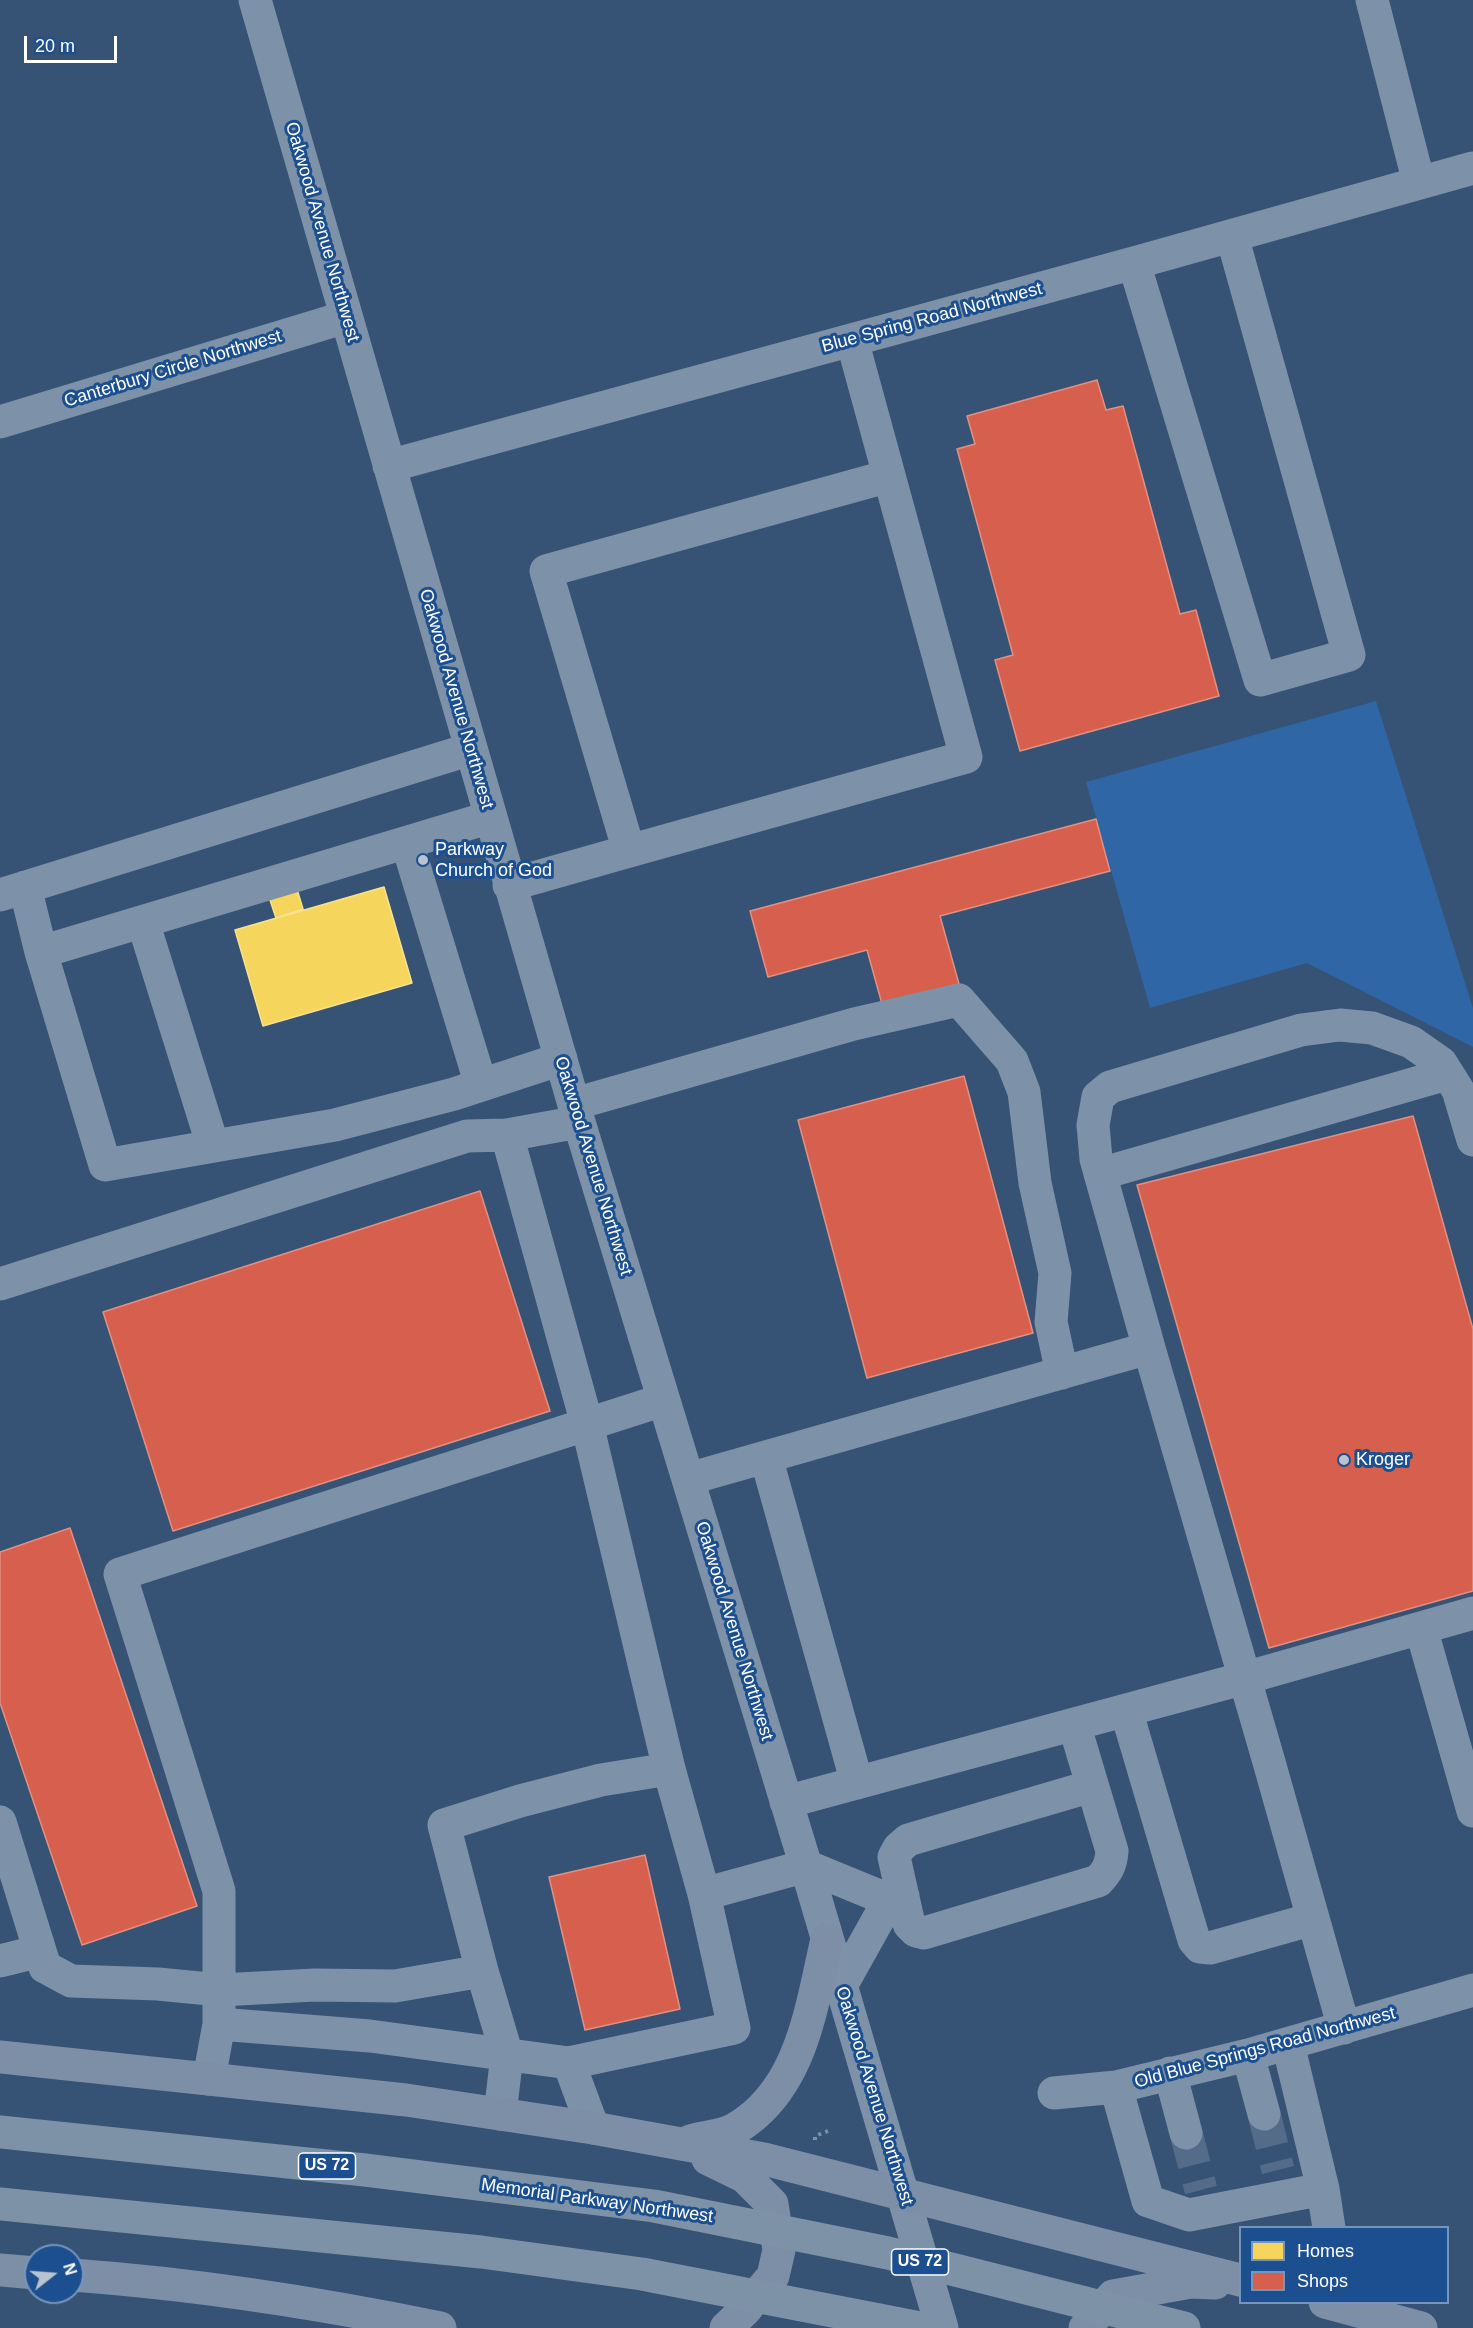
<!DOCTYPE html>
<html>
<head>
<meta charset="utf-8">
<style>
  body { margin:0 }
  #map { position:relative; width:1473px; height:2328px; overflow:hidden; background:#365274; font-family:Helvetica,sans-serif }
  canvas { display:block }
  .legend { position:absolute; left:1239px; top:2226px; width:210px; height:78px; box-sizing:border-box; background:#1b4f8f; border:2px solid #7695bc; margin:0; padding:8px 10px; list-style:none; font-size:18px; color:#fff }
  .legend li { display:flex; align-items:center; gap:12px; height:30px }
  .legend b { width:30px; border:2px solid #7695bc }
  .north { position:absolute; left:24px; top:2244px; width:60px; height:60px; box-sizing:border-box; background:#1b4f8f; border:2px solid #7695bc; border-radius:50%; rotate:73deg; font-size:16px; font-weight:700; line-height:24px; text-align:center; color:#fff }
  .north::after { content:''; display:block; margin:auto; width:21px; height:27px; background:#b9c2ce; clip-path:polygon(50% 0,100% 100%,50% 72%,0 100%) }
  .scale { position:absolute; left:24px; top:36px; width:93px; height:27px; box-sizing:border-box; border:3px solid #fff; border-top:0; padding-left:8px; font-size:18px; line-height:21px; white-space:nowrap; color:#fff; -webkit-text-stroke:4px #1b4f8f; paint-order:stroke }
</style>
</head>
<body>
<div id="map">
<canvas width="1473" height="2328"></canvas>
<ul class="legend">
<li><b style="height:16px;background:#f6d55c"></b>Homes</li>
<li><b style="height:16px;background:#d6604d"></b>Shops</li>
</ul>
<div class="north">N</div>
<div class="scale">20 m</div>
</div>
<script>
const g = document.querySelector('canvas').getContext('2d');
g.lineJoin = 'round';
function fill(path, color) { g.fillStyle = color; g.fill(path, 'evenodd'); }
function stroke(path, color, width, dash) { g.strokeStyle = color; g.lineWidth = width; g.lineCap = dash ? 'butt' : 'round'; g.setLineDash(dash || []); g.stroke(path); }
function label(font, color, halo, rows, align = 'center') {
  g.font = font + ' Helvetica,sans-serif'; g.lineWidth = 6; g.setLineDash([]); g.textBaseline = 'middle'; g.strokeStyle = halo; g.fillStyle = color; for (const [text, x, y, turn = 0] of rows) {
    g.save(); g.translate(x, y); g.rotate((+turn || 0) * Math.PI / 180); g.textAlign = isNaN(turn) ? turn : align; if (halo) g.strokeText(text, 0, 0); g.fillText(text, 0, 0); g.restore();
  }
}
fill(new Path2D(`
  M1376,701L1473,1008V1047L1307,963L1150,1008L1086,782Z`), '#2f66a5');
const homes = new Path2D(`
  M296,886L303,909L276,918L268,894Z
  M384,887L412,983L263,1026L235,930Z`);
fill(homes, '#f6d55c');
stroke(homes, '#f9e28d', 1.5);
const shops = new Path2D(`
  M1097,380L1106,410L1123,406L1180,614L1196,610L1219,696L1020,751L995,660L1013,655L957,449L975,444L967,416Z
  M1096,819L1110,871L940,916L959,984L882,1004L867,950L768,977L750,911Z
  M964,1076L1033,1333L867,1378L798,1120Z
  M1413,1116L1473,1329V1591L1269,1648L1137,1185Z
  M480,1191L550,1411L173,1531L103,1312Z
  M70,1528L197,1906L82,1945L0,1703V1552Z
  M645,1855L680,2009L585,2030L549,1877Z`);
fill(shops, '#d6604d');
stroke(shops, '#e29082', 1.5);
stroke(new Path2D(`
  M1264,2114L1278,2170
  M1186,2133L1201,2190`), '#546c89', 33, [33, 16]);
stroke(new Path2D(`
  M815,2140V2136L828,2131`), '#7d92a8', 4, [3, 4.5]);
stroke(new Path2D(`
  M255,0L579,1122L806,1866L942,2328
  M1372,0L1419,183
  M1134,263L1260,680L1349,655L1232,236
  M852,340L966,757L629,851L546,571L889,476
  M0,422L346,317
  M389,466L1134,263L1473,168
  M491,817L41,952L105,1165L335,1125L454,1094L561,1059
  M407,843L481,1085
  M509,885L629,851
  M25,887L41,952
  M0,895L471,749
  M143,922L213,1146
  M574,1104L854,1024L959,1000L1012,1061L1024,1092L1035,1183L1055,1273L1051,1322L1062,1373
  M507,1135L587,1424L669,1769L704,1894L806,1866L889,1900L903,1896
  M1100,1174L1447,1074
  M0,1284L467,1136L507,1135L579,1122
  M1149,1348L1096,1159L1093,1125L1098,1097L1110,1087L1301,1030L1340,1025L1372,1028L1411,1042L1441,1063L1458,1090L1473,1140
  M766,1457L857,1783
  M688,1479L1149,1348L1269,1762L1344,2028
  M1421,1628L1473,1811
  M1126,1710L1194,1940L1200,1947L1210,1948L1313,1919
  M1074,1724L1112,1851C1111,1865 1107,1872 1098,1881L924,1933L916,1931L909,1924L894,1857L899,1848L908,1840L1092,1786
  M786,1802L1245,1678L1473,1613
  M0,1822L45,1967L71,1981L158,1984L220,1990L315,1985L395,1986L482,1971
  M0,1961L40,1951
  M841,1986L889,1900
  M219,2024L370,2036L569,2063L593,2128
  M1288,2044L1323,2189L1329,2228
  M1248,2055L1264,2114
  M569,2063L734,2028L704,1894
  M1170,2073L1186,2133
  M209,2079L219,2024V1891L120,1574L663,1400
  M1116,2087L1148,2201L1189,2215L1323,2189
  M1054,2093L1116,2087L1248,2055L1473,1990
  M500,2114L507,2055L482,1971L444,1825L520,1801L601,1780L669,1769`), '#7d92a8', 33);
stroke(new Path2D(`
  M0,2057L406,2100L593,2128L764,2159L1240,2280
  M690,2141C704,2137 723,2136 735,2129C802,2090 811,2008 827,1939
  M708,2159L745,2177L772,2204L779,2250L773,2276L745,2310L726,2328
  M0,2270L36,2273
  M72,2275C196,2284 319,2303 440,2328
  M1325,2302L1421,2328
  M1085,2328L1113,2296L1191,2282L1215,2283`), '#7d8ea7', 33);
stroke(new Path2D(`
  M0,2132L365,2170L654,2206L888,2253L1184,2328
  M0,2204L481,2252L642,2274L920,2328`), '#7e92a7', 33);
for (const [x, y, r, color] of [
  [423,860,6,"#b9c2ce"],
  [1344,1460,6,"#b9c2ce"]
]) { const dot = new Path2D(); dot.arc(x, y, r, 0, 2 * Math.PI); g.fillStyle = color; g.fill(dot); stroke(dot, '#1b4f8f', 2); }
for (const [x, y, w] of [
  [327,2166,57],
  [920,2262,57]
]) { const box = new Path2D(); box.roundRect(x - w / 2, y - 13, w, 26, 4.5); g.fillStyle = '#1b4f8f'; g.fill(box); stroke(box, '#fff', 1.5); }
label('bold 16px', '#fff', null, [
  ["US 72",327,2166],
  ["US 72",920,2262]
]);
label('18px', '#fff', '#1b4f8f', [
  ["Oakwood Avenue Northwest",322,232,74],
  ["Blue Spring Road Northwest",932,318,-15],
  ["Canterbury Circle Northwest",173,369,-17],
  ["Oakwood Avenue Northwest",456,699,74],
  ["Oakwood Avenue Northwest",593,1166,73],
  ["Oakwood Avenue Northwest",734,1631,73],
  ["Old Blue Springs Road Northwest",1265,2048,-15],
  ["Oakwood Avenue Northwest",874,2096,73],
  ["Memorial Parkway Northwest",597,2201,8]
]);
label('18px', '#fff', '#1b4f8f', [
  ["Parkway",435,850],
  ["Church of God",435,871],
  ["Kroger",1356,1460]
], 'left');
</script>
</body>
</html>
